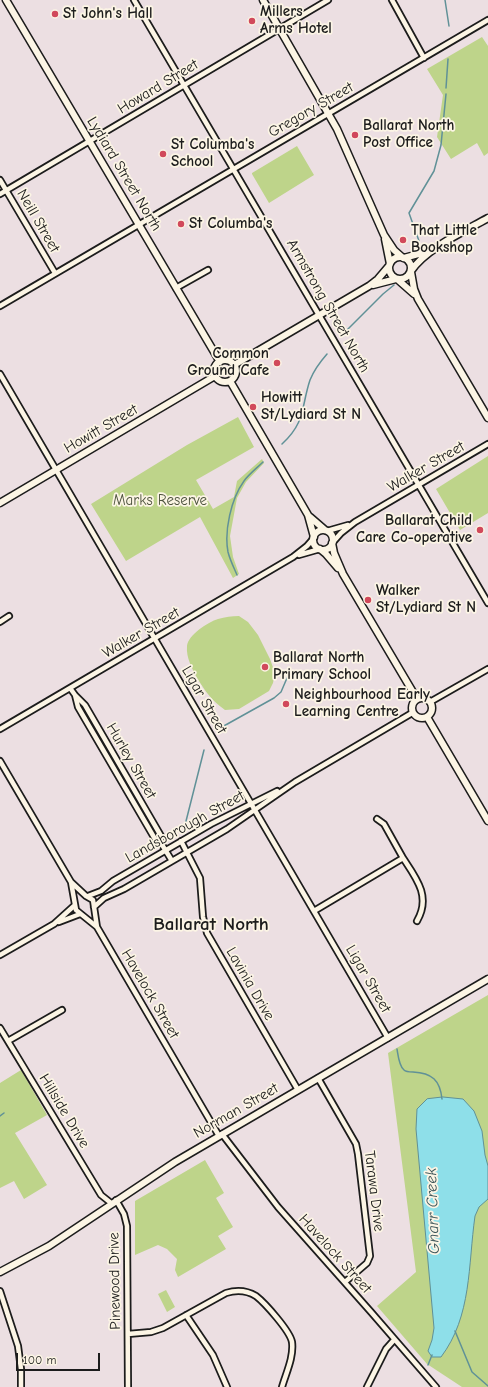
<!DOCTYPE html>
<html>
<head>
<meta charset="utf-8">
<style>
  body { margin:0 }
  #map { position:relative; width:488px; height:1387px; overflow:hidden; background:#ecdfe2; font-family:"Comic Neue",sans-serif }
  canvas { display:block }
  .scale { position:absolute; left:16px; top:1353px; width:84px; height:18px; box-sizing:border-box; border:2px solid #1c1c1c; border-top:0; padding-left:5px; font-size:12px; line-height:14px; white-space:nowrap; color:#1c1c1c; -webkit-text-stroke:3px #fcf5e5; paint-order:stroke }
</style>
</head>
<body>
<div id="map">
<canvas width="488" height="1387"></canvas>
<div class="scale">100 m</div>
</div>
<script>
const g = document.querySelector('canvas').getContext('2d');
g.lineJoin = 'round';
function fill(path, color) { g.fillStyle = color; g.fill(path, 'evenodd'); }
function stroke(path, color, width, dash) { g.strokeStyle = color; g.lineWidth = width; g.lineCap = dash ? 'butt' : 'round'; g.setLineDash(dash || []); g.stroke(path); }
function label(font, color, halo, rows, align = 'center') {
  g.font = font + ' "Comic Neue",sans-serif'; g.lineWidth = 3.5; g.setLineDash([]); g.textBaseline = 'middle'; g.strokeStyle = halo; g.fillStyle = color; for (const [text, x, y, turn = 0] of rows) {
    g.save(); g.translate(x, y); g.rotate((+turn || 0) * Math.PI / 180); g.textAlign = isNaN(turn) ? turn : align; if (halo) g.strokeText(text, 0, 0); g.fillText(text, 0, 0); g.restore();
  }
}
fill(new Path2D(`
  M482,37L488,46V153L484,156L477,143L451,159L437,137L443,95L427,69Z
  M297,146L314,175L269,203L252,174V173Z
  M238,417L254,447L196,480L213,509L234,497L237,481L262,459L264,463L246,482L237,498L230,536L233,557L239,574L233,578L200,517L126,561L91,504L187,445Z
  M488,456V513L460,530L436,489Z
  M239,616L248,622L258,635L270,659L275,673L273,683L269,691L239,709L225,710C211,700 206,692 197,678C192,668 186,658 187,646C188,635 208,622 218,619C225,617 232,616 239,616Z
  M488,995V1387H462L427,1364L377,1306L416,1272L388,1053Z
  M21,1070L47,1115L15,1133L47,1185L24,1199L14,1181L0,1188V1083Z
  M205,1160L224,1193L216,1198L233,1227L218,1236L226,1249L178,1277L175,1270L177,1259L167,1249L158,1245L135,1255V1201Z
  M166,1290L175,1307L167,1312L158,1294Z`), '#bed48a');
const water = new Path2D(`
  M443,1097L463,1099L474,1111L482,1131L485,1155L488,1166V1199L479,1207L475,1216C468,1265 472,1316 441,1357H432L428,1351L432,1340L434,1328L416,1129L417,1109L427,1099Z`);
fill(water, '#8edfe9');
stroke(water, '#609197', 1);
stroke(new Path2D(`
  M445,0L449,26
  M446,88L448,59
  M419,241L409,213L434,171L441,145L446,94
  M345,332L383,294L394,285
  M282,444C306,422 301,407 310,380C314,370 320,362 327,354
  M237,575C234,568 230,560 228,552C224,531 231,499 244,481C249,474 257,468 263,462
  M222,727L274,698L281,692L287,678
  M183,833L204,750
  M397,1049C398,1055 399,1066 404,1070C406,1072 410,1072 413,1072C432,1073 440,1080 442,1099
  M0,1116L4,1113
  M455,1331L472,1372L488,1386
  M428,1365L432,1355`), '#609197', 1.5);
const street = new Path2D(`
  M134,0L488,603
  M392,0L424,58
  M0,180L55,273
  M0,194L328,0
  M176,288L208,270
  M0,306L488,20
  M0,374L388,1038
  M327,531L348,525
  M333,542L341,533L355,522L488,444
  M299,555L320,549
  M0,622L9,616
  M70,688L75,695L85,705L161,836V843
  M75,695L78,707L155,839L161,843L172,861
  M430,702L488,669
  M0,729L293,557L307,546L314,538
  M0,761L71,882L86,896L93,900L97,927
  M377,819L384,824L403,858
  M181,841L200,878L203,917L207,933L298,1090
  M71,882L76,910L97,927L219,1136
  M88,896L101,891L113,881L211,824L277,791
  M94,907L104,898L124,889L227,829L295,782L412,713
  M314,911L403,858C417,879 431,897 417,921
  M59,922L80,914
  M0,955L54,924L75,905
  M0,1028L101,1195L111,1203
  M8,1041L62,1010
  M318,1078L356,1144L358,1154L370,1256L367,1263L345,1282
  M222,1134L278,1207L371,1312L436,1387
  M116,1200L124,1214L127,1226L128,1387
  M0,1291L18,1346L21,1369V1387
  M186,1315L213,1355L227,1387
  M128,1334L151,1332L163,1328L226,1293C236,1290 246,1290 256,1296C265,1303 290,1331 292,1342C294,1357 286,1373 282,1387
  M367,1387L386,1349L394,1340`);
const secondary = new Path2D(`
  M6,0L220,362
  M263,0L337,129L384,235L394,250L403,258
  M385,239L390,264
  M389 268a11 11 0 1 1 22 0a11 11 0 1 1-22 0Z
  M404,258L429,251
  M411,271C425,249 465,231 488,218
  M411,272L414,289L418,299L488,418
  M397,279L414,294
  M373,285L396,279
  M214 371a11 11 0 1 1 22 0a11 11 0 1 1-22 0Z
  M234,365L369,286L378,279L389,266
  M230,381L308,515L314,537
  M0,503L215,376
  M310,517L325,530
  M313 540a10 10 0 1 1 20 0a10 10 0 1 1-20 0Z
  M332,543L334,553L343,574L417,699
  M320,549L326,554L338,568
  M412 708a10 10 0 1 1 20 0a10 10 0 1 1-20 0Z
  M427,717L488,821
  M0,1272L49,1246L175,1162L488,979`);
stroke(street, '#1c1c1c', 8);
stroke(secondary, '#1c1c1c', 9);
stroke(street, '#fcf5e5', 4.5);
stroke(secondary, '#fcf5e5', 6);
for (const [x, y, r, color] of [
  [55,14,4,"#d1495b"],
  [252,21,4,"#d1495b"],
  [355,135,4,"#d1495b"],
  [163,154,4,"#d1495b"],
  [181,224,4,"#d1495b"],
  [403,240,4,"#d1495b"],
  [277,363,4,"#d1495b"],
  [253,407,4,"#d1495b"],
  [480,530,4,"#d1495b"],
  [368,600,4,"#d1495b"],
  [265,667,4,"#d1495b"],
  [286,704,4,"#d1495b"]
]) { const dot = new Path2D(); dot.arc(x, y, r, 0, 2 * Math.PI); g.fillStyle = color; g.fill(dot); stroke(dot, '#fcf5e5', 1.5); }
label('bold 15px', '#1c1c1c', '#fcf5e5', [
  ["Millers",260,12],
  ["Arms Hotel",260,29],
  ["St John's Hall",63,14],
  ["Ballarat North",363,126],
  ["Post Office",363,143],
  ["St Columba's",171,145],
  ["School",171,162],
  ["St Columba's",189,224],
  ["That Little",411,231],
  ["Bookshop",411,248],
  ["Common",269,354,"right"],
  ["Ground Cafe",269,371,"right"],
  ["Howitt",261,398],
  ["St/Lydiard St N",261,415],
  ["Ballarat Child",472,521,"right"],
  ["Care Co-operative",472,538,"right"],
  ["Walker",376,591],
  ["St/Lydiard St N",376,608],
  ["Ballarat North",273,658],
  ["Primary School",273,675],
  ["Neighbourhood Early",294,695],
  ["Learning Centre",294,712]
], 'left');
label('15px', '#1c1c1c', '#fcf5e5', [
  ["Howard Street",158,87,-31],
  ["Gregory Street",311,110,-30],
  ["Lydiard Street North",124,174,59],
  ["Neill Street",38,221,60],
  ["Armstrong Street North",328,306,60],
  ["Howitt Street",101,429,-30],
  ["Walker Street",426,467,-30],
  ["Walker Street",141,633,-30],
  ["Ligar Street",204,700,60],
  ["Hurley Street",131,761,60],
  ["Landsborough Street",185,827,-29],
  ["Ligar Street",368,979,60],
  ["Lavinia Drive",250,984,60],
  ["Havelock Street",150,994,60],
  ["Hillside Drive",64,1111,59],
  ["Norman Street",236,1111,-30],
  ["Tarawa Drive",374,1191,83],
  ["Havelock Street",335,1254,48],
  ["Pinewood Drive",115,1281,-91]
]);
label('15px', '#4d533d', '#fcf5e5', [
  ["Marks Reserve",160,501]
]);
label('italic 16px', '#3e565a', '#fcf5e5', [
  ["Gnarr Creek",433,1211,-92]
]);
label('bold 19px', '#1c1c1c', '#fcf5e5', [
  ["Ballarat North",211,925]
]);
</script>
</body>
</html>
